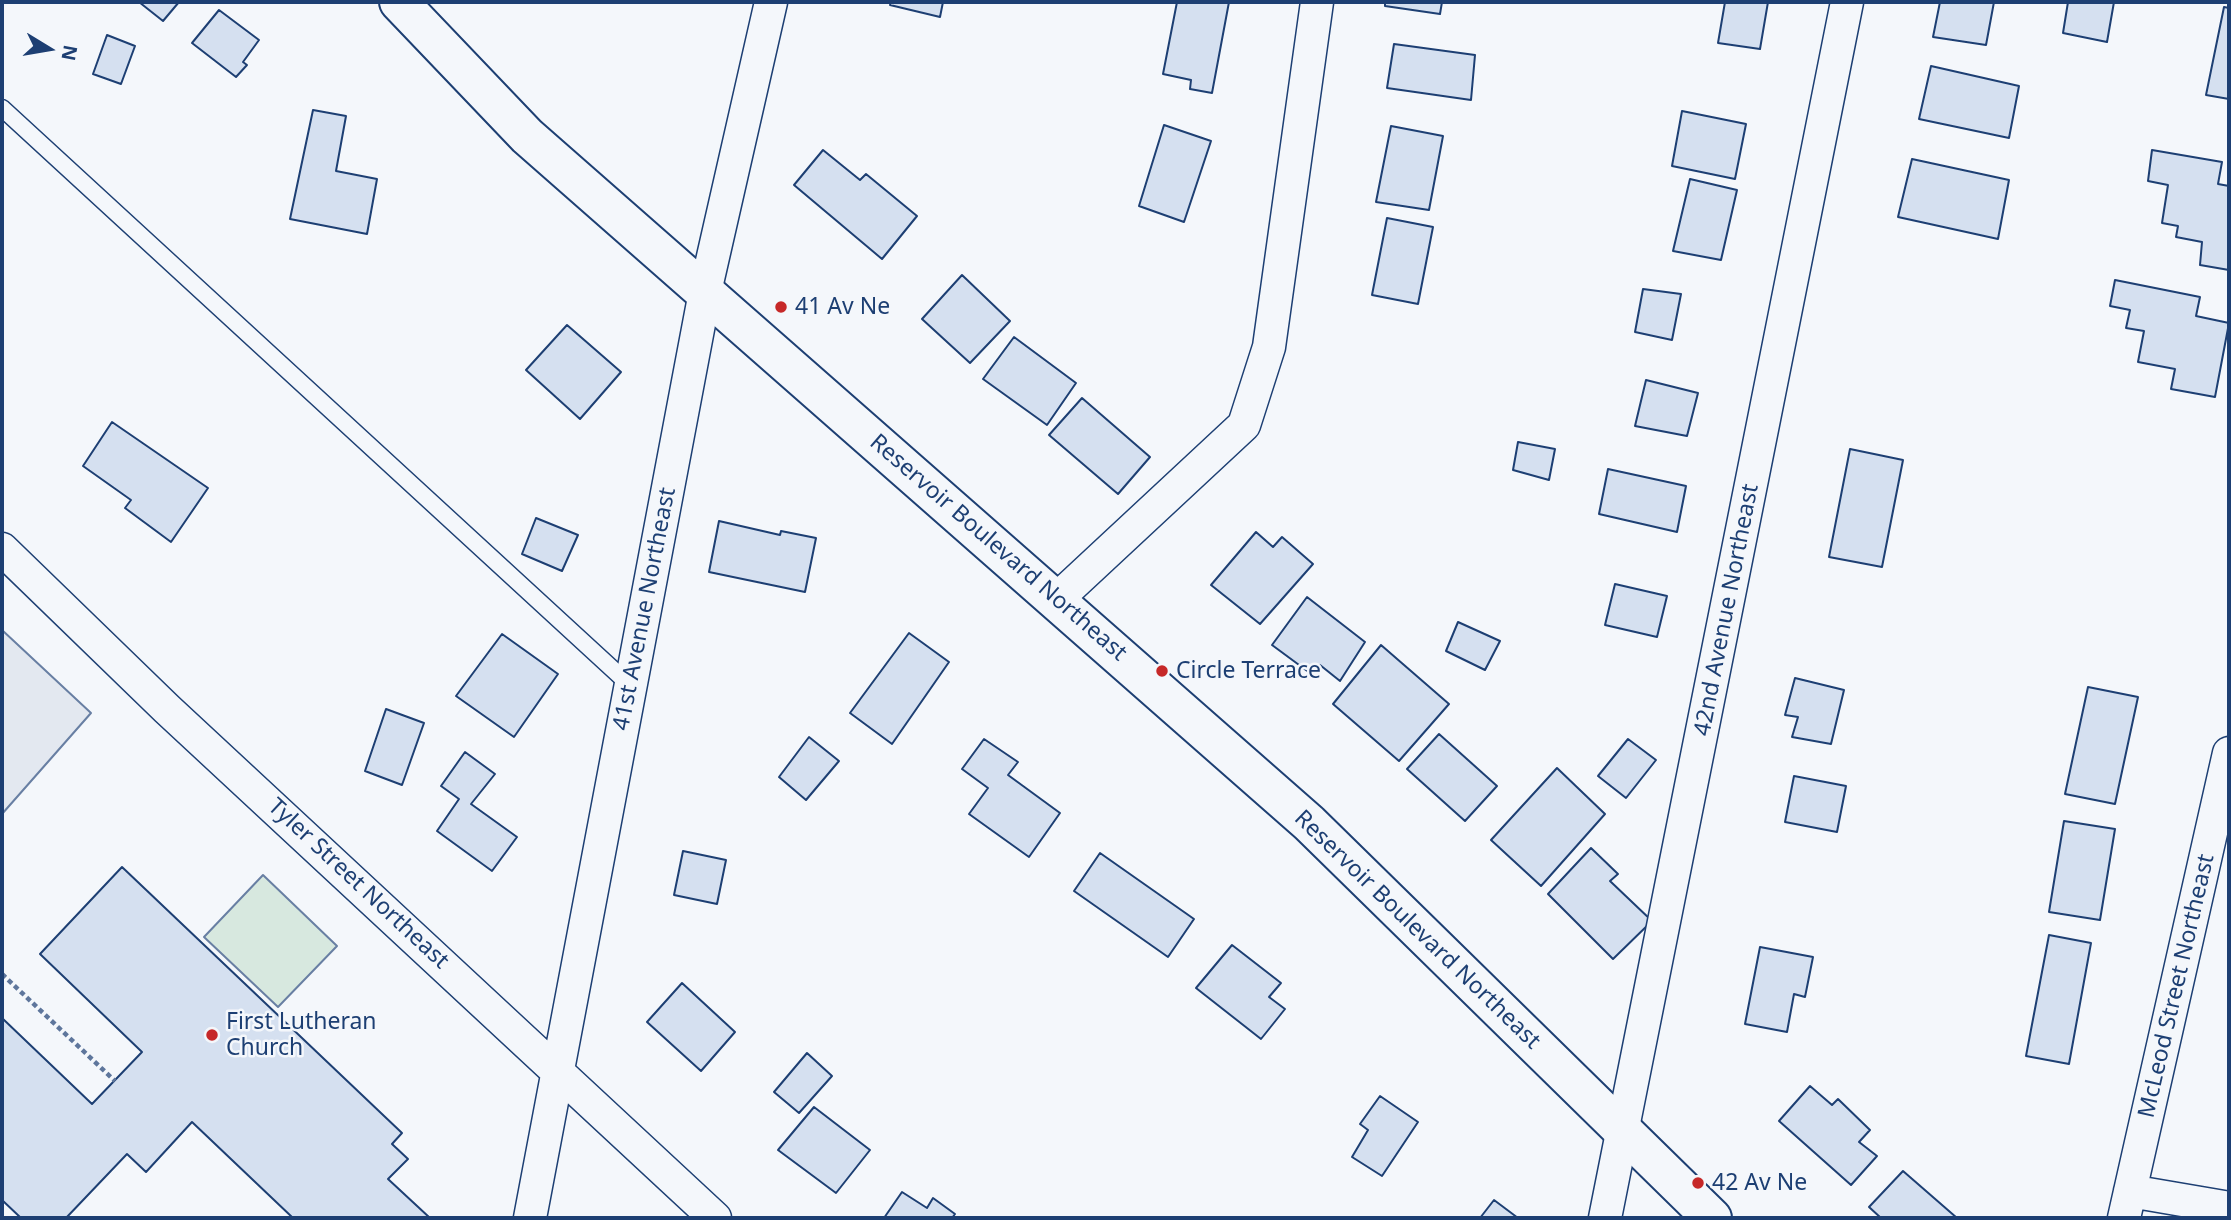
<!DOCTYPE html>
<html>
<head>
<meta charset="utf-8">
<style>
  body { margin:0 }
  #map { position:relative; width:2231px; height:1220px; overflow:hidden; background:#f4f7fb; font-family:"Noto Sans",sans-serif }
  canvas { display:block }
  .frame { position:absolute; inset:0; border:4px solid #1d3f73; pointer-events:none }
  .north { position:absolute; left:14px; top:14px; width:70px; height:70px; -webkit-text-stroke:5px #f4f7fb; paint-order:stroke; rotate:101deg; font-size:19px; font-weight:700; line-height:28px; text-align:center; color:#1d3f73 }
  .north::after { content:''; display:block; margin:auto; width:24px; height:32px; background:#1d3f73; clip-path:polygon(50% 0,100% 100%,50% 72%,0 100%) }
</style>
</head>
<body>
<div id="map">
<canvas width="2231" height="1220"></canvas>
<div class="frame"></div>
<div class="north">N</div>
</div>
<script>
const g = document.querySelector('canvas').getContext('2d');
g.lineJoin = 'round';
function fill(path, color) { g.fillStyle = color; g.fill(path, 'evenodd'); }
function stroke(path, color, width, dash) { g.strokeStyle = color; g.lineWidth = width; g.lineCap = dash ? 'butt' : 'round'; g.setLineDash(dash || []); g.stroke(path); }
function label(font, color, halo, rows, align = 'center') {
  g.font = font + ' "Noto Sans",sans-serif'; g.lineWidth = 5; g.setLineDash([]); g.textBaseline = 'middle'; g.strokeStyle = halo; g.fillStyle = color; for (const [text, x, y, turn = 0] of rows) {
    g.save(); g.translate(x, y); g.rotate((+turn || 0) * Math.PI / 180); g.textAlign = isNaN(turn) ? turn : align; if (halo) g.strokeText(text, 0, 0); g.fillText(text, 0, 0); g.restore();
  }
}
const green = new Path2D(`
  M263,875L337,946L278,1007L204,937Z`);
fill(green, '#d7e8df');
stroke(green, '#687fa3', 2);
const parking = new Path2D(`
  M2,630L91,713L2,814Z`);
fill(parking, '#e3e8f0');
stroke(parking, '#687fa3', 2);
const building = new Path2D(`
  M139,2H179L163,21Z
  M891,2H943L940,17L890,5Z
  M1177,2H1229L1212,93L1190,89L1191,80L1163,74Z
  M1385,2H1442L1440,14L1385,6Z
  M1725,2H1768L1760,49L1718,43Z
  M1940,2H1994L1986,45L1933,37Z
  M2068,2H2114L2107,42L2063,33Z
  M2224,7L2229,8V99L2206,95Z
  M219,10L259,40L243,62L247,65L236,77L192,43Z
  M107,35L135,46L121,84L93,74Z
  M1394,44L1475,55L1471,100L1387,88Z
  M1931,66L2019,86L2009,138L1919,119Z
  M313,110L346,116L336,171L377,179L367,234L290,219Z
  M1682,111L1746,124L1735,179L1672,166Z
  M1164,125L1211,141L1184,222L1139,206Z
  M1391,126L1443,136L1429,210L1376,202Z
  M823,150L860,180L866,174L917,216L882,259L794,185Z
  M2152,150L2222,162L2218,184L2229,186V270L2200,265L2202,242L2176,237L2178,226L2162,223L2168,185L2148,181Z
  M1912,159L2009,180L1998,239L1898,217Z
  M1690,179L1737,190L1721,260L1673,251Z
  M1387,218L1433,227L1418,304L1372,295Z
  M962,275L1010,321L970,363L922,319Z
  M2115,280L2200,297L2196,316L2229,323L2215,397L2171,389L2175,369L2138,362L2144,331L2126,328L2130,310L2110,306Z
  M1643,289L1681,294L1672,340L1635,332Z
  M567,325L621,372L580,419L526,370Z
  M1014,337L1076,383L1047,425L983,379Z
  M1646,380L1698,393L1687,436L1635,426Z
  M1082,398L1150,457L1118,494L1049,435Z
  M112,422L208,488L171,542L125,508L131,500L83,466Z
  M1518,442L1555,449L1549,480L1513,470Z
  M1850,449L1903,460L1882,567L1829,557Z
  M1608,469L1686,486L1677,532L1599,514Z
  M536,518L578,535L562,571L522,554Z
  M719,521L780,535L781,531L816,538L805,592L709,572Z
  M1256,532L1273,547L1282,537L1313,564L1260,624L1211,585Z
  M1615,584L1667,596L1657,637L1605,625Z
  M1307,597L1365,642L1340,681L1320,665L1314,676L1272,645Z
  M1458,622L1500,641L1485,670L1446,651Z
  M909,633L949,662L892,744L850,713Z
  M502,634L558,674L514,737L456,696Z
  M1381,645L1449,704L1399,761L1333,704Z
  M1795,678L1844,690L1831,744L1792,737L1798,717L1785,715Z
  M2088,687L2138,697L2115,804L2065,794Z
  M386,709L424,723L402,785L365,771Z
  M1439,734L1497,786L1465,821L1407,769Z
  M809,737L839,761L806,800L779,777Z
  M984,739L1018,762L1008,775L1060,813L1029,857L969,814L988,788L962,769Z
  M1628,739L1656,760L1626,798L1598,776Z
  M465,752L495,774L471,804L517,837L492,871L437,831L459,799L441,786Z
  M1557,768L1605,814L1541,886L1491,840Z
  M1794,776L1846,786L1837,832L1785,822Z
  M2064,821L2115,829L2100,920L2049,912Z
  M1591,848L1618,874L1610,881L1652,921L1613,959L1548,894Z
  M683,851L726,860L717,904L674,895Z
  M1100,853L1194,919L1168,957L1074,891Z
  M122,867L402,1133L392,1144L408,1159L388,1179L430,1218H293L192,1122L146,1172L127,1154L66,1218H21L2,1200V1018L92,1104L142,1052L40,954Z
  M2049,935L2091,943L2069,1064L2026,1056Z
  M1232,945L1281,983L1269,997L1285,1009L1261,1039L1196,988Z
  M1760,947L1813,957L1805,997L1794,994L1787,1032L1745,1024Z
  M682,983L735,1032L701,1071L647,1022Z
  M807,1053L832,1076L799,1113L774,1092Z
  M1810,1086L1832,1105L1838,1099L1870,1130L1859,1142L1877,1156L1851,1185L1779,1121Z
  M1380,1096L1418,1122L1382,1176L1352,1157L1368,1130L1360,1124Z
  M814,1107L870,1150L836,1193L778,1150Z
  M1903,1171L1957,1218H1881L1869,1207Z
  M902,1192L927,1208L933,1198L955,1214L952,1218H884Z
  M1494,1200L1518,1218H1480Z`);
fill(building, '#d5e0f0');
stroke(building, '#1d3f73', 2);
const service = new Path2D(`
  M2,108L631,686`);
const minor = new Path2D(`
  M2,549L167,709L715,1218
  M1056,600L1244,425L1269,347L1317,2
  M2130,1191L2229,1208
  M530,1218L705,292L771,2
  M1605,1218L1847,2
  M2124,1218L2229,753`);
const tertiary = new Path2D(`
  M399,2L527,136L1309,823L1712,1218`);
stroke(service, '#1d3f73', 19);
stroke(minor, '#1d3f73', 35);
stroke(tertiary, '#1d3f73', 42);
stroke(new Path2D(`
  M2,974L115,1081`), '#5e769c', 4.5, [5, 3.5]);
stroke(service, '#f4f7fb', 16);
stroke(minor, '#f4f7fb', 32);
stroke(tertiary, '#f4f7fb', 38);
for (const [x, y, r, color] of [
  [781,307,7,"#c62828"],
  [1162,671,7,"#c62828"],
  [212,1035,7,"#c62828"],
  [1698,1183,7,"#c62828"]
]) { const dot = new Path2D(); dot.arc(x, y, r, 0, 2 * Math.PI); g.fillStyle = color; g.fill(dot); stroke(dot, '#f4f7fb', 2.5); }
label('23px', '#1d3f73', '#f4f7fb', [
  ["41 Av Ne",795,307],
  ["Circle Terrace",1176,671],
  ["First Lutheran",226,1022],
  ["Church",226,1048],
  ["42 Av Ne",1712,1183]
], 'left');
label('23px', '#1d3f73', '#f4f7fb', [
  ["Reservoir Boulevard Northeast",998,548,41],
  ["41st Avenue Northeast",645,609,-79],
  ["42nd Avenue Northeast",1727,610,-79],
  ["Tyler Street Northeast",358,884,43],
  ["Reservoir Boulevard Northeast",1417,930,44],
  ["McLeod Street Northeast",2177,986,-77]
]);
</script>
</body>
</html>
